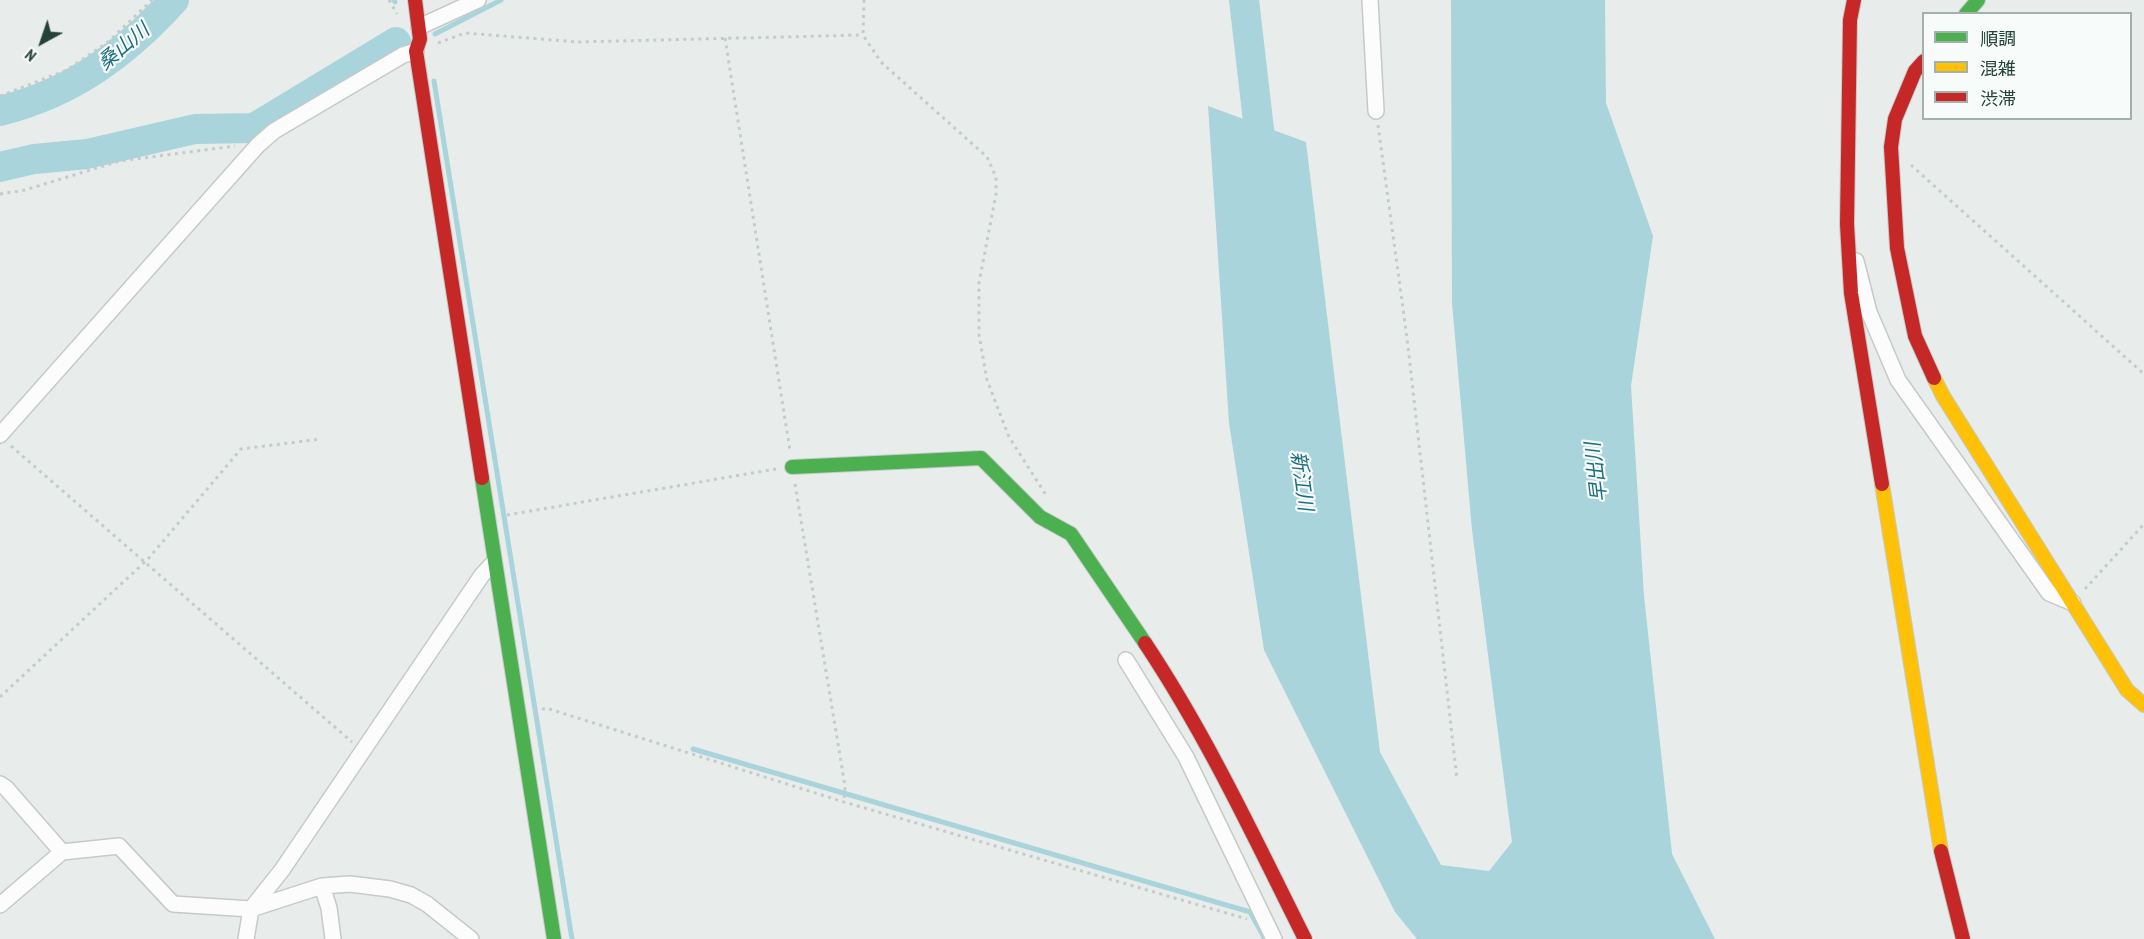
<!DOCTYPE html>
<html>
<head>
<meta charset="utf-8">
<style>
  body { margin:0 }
  #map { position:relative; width:2144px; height:939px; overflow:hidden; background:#e8edeb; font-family:"PT Sans Narrow","Noto Sans JP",sans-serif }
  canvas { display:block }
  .legend { position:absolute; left:1922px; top:12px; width:210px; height:108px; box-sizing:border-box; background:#f7fbf9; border:2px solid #a3b1ad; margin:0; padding:8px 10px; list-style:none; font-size:18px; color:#24423a }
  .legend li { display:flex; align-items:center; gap:12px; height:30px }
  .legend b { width:30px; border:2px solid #a3b1ad }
  .north { position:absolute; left:12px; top:12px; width:60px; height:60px; -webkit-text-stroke:4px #f7fbf9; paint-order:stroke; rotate:220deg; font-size:16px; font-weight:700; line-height:24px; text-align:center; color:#24423a }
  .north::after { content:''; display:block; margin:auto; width:21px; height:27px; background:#24423a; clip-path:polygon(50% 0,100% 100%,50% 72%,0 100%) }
</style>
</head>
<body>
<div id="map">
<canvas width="2144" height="939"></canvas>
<ul class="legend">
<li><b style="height:8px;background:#4caf50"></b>順調</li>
<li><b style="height:8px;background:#ffc107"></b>混雑</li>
<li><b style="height:8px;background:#c62828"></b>渋滞</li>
</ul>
<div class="north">N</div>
</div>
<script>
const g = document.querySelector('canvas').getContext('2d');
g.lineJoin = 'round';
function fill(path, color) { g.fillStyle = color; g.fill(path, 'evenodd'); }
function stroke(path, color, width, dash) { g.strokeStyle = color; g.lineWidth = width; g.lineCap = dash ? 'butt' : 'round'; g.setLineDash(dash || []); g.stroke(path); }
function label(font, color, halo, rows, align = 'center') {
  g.font = font + ' "PT Sans Narrow","Noto Sans JP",sans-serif'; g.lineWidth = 4.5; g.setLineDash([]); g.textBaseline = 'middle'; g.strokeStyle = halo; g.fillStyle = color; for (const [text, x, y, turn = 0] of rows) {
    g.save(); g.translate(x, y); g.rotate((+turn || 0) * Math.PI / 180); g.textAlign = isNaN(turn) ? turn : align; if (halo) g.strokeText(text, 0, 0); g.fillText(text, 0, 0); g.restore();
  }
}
fill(new Path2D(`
  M1451,0H1605L1606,103L1653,236L1631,386L1644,596L1672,854L1715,939H1417L1395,912L1264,650L1229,423L1208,106L1306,142L1380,752L1441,865L1489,871L1512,842L1472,530L1452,303Z`), '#a9d4db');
stroke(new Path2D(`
  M394,0L395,2
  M435,34L501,0
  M434,81L572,939
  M693,749L1250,912L1265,939`), '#a9d4db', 5);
stroke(new Path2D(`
  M1244,0L1263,164
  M0,111C72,93 125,54 174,0
  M0,167L34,159L87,154L195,129L254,128L396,42`), '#a9d4db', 30);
const street = new Path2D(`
  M1370,0L1376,111
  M419,27L478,0
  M1856,261L1869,312L1898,380L2049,593L2073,603
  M0,435L258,145L274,131L403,55L416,51
  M1126,660L1186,757L1274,939
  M0,784L6,788L62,852L119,846L173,904L251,909L322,886L350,884L390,889L411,895L427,904L471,939
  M322,886L329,908L333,939
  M0,905L62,852
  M246,939L251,909L282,870L482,575L494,562`);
const fast = new Path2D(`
  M1966,14L1978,0
  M792,467L981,458L1040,517L1071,534L1145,643
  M482,478L554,939`);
const slow = new Path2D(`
  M1934,378L1943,396L2127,690L2144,705
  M1882,484L1941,851`);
const jam = new Path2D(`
  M415,0L420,39L416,51L482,478
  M1854,0L1850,20L1847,224L1851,293L1882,484
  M1924,61L1915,71L1895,119L1891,147L1897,248L1915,336L1934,378
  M1145,643C1207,736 1255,839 1305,939
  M1941,851L1963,939`);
stroke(street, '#c5cac8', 18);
stroke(fast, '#c3cbc8', 16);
stroke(slow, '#c3cbc8', 16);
stroke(jam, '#c3cbc8', 16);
stroke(new Path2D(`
  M389,0L397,14
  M864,0L863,35L881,62L987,157L996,177V194L979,283V335L987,380L1009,437L1046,495
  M725,38L790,451
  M438,43L465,33L578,42L863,35
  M0,96L67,70L108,42L152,0
  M1378,125L1407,338L1457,779
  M1911,165L2144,374
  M0,194L25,190L120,161L235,146
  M11,446L352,742
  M795,484L845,786L844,802
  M507,515L776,469
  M2085,589L2144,524
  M0,697L148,559L241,449L321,439
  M535,712L546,708L844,802L1247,919`), '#c3ccca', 3, [3, 4.5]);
stroke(street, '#fcfcfc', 15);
stroke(fast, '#4caf50', 14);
stroke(slow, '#ffc107', 14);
stroke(jam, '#c62828', 14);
label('italic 20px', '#1c6f80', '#f7fbf9', [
  ["桑山川",124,47,-40],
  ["早出川",1597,472,-97],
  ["新江川",1301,481,82]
]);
</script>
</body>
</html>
